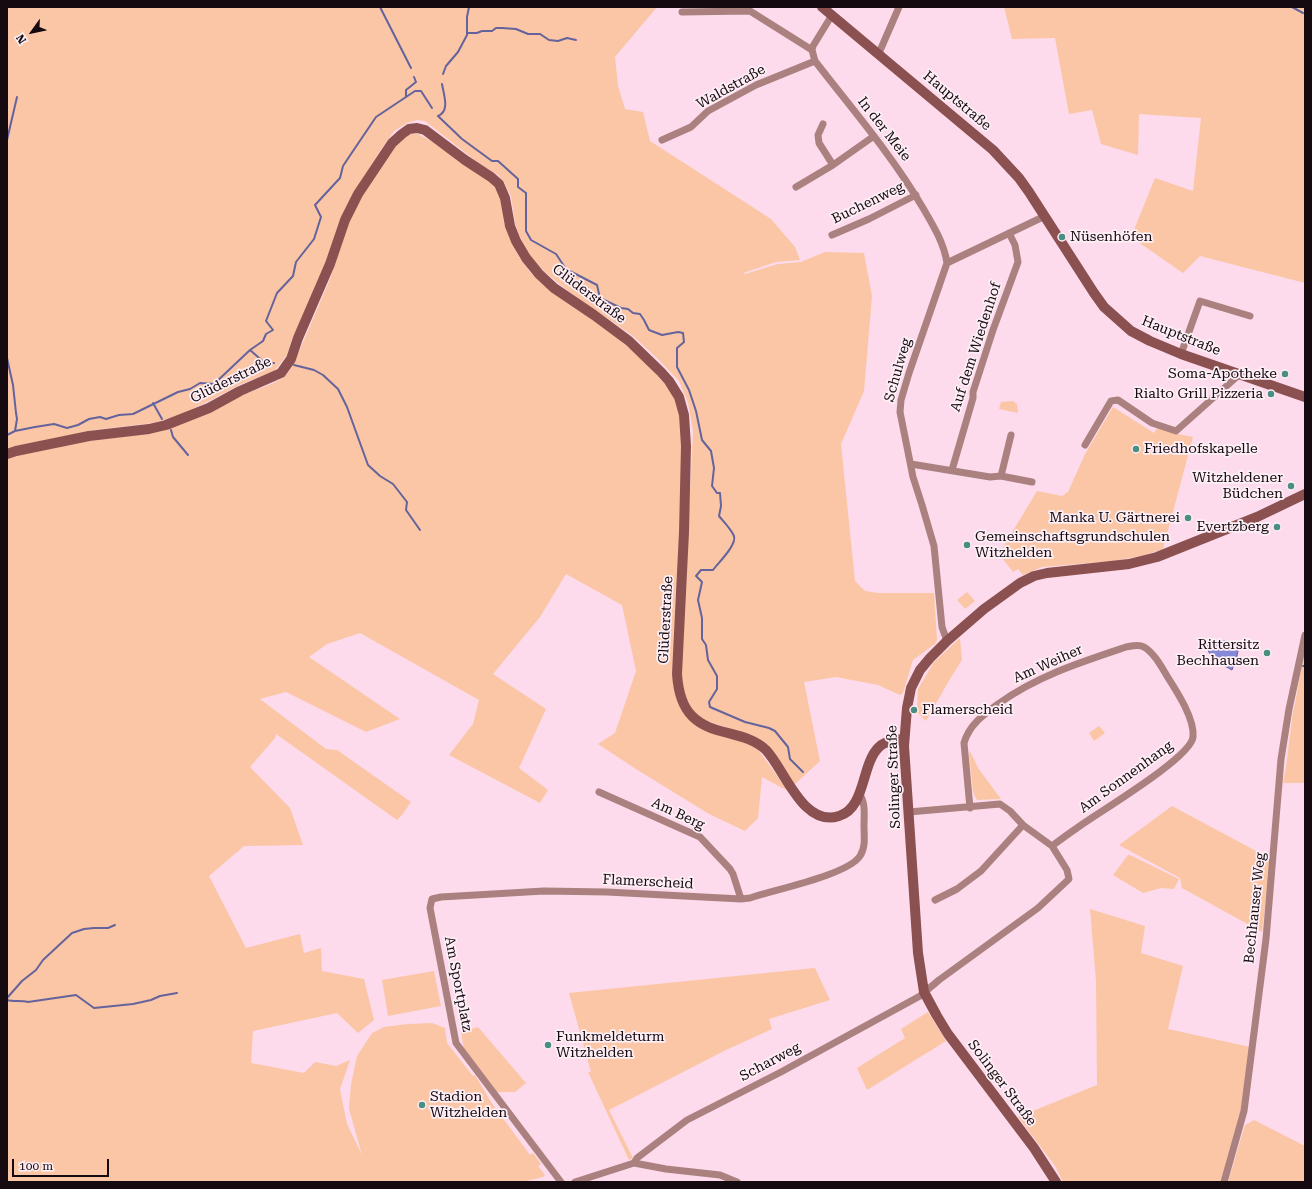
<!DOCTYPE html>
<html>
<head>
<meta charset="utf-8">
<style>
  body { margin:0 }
  #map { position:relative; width:1312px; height:1189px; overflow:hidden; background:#fddbec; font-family:"Roboto Serif",serif }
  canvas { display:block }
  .frame { position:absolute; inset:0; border:8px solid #140a0f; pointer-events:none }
  .north { position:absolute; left:12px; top:12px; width:40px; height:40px; -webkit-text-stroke:3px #fdeff5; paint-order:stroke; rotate:237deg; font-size:11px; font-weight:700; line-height:16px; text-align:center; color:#140a0f }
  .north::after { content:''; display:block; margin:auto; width:14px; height:18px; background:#140a0f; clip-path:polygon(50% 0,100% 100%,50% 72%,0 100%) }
  .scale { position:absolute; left:12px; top:1159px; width:97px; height:18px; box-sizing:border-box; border:2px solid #140a0f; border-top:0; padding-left:5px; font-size:12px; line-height:14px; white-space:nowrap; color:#140a0f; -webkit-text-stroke:3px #fdeff5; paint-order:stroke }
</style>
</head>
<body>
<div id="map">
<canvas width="1312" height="1189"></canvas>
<div class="frame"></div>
<div class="north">N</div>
<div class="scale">100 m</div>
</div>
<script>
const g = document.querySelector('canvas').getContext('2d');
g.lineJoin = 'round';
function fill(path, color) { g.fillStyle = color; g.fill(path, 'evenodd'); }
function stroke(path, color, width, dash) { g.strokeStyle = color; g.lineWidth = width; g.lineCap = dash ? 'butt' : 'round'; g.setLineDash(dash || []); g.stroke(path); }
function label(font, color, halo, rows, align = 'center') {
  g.font = font + ' "Roboto Serif",serif'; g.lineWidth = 3.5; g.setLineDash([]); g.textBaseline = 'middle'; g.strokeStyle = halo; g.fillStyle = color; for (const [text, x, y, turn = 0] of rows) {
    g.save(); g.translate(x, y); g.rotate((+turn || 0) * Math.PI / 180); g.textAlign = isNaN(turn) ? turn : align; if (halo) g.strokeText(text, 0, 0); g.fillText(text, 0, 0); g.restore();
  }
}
fill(new Path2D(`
  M7,7H657L615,57L618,86L625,109L643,112L650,141L771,219L795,247L800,260L776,262L743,273L745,274L778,264L801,262L825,252L864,253L872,296L864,391L841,444L855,581L865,591L878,593H934L937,640L935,644L913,660L903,693L900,695L878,685L836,677L804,682L820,761L794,785L748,734L713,723L702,719L694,713L684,694L681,675L693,431L688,403L679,381L659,360L633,336L568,291L546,273L531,258L519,235L515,223L511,196L504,182L498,175L476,161L425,121L417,120L407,123L394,131L382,148L353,194L314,292L291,342L287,355L274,371L239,385L213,399L176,417L153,423L95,430L7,449Z
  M1004,7H1305V283L1200,256L1183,273L1131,237L1155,178L1193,191L1201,118L1139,114L1138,155L1101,144L1092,110L1069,114L1055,38L1012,39Z
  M410,134H418L435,143L458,161L484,177L494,186L502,200L504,223L510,239L519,257L530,272L551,291L601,325L645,361L673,394L679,410L682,437V475L675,643L687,714L757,748L788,791L762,777L758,818L745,831L709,814L636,769L598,744L615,733L636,671L622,605L566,574L540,617L493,674L546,709L519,768L548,790L540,803L449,755L473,724L479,700L360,633L327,644L309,657L400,719L366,732L286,692L260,699L326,749L337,750L411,802L402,815L397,820L276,734L275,738L250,767L290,808L303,845L244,846L209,876L246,948L300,934L304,953L321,948L322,971L364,979L374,1020L358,1033L337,1013L253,1031L251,1063L304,1073L315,1062L336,1066L350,1060L340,1089L347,1124L362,1155L349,1109L351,1084L357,1056L372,1033L384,1027L408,1024L432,1023L445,1028L447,1043L473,1076L475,1075L491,1102L530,1155L533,1153L541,1164L538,1166L545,1175L543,1177L522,1182H7V459L13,456L94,439L133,435L264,387C282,379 286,379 295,361L330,279L349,221L357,203L394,146Z
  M1013,401L1017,404L1018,413L999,409L1001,402Z
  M1113,407L1154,433L1157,428L1178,434L1193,437L1163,549L1141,556L1114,561L1042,567L1023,575L1018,569L1013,572L999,554L1037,491L1062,496L1068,492L1085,454Z
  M967,592L975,601L965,609L957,600Z
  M960,638L962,660L950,679L926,721L917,712L918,689L934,662Z
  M1305,645V783H1283L1286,767L1293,711L1295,704Z
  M1099,726L1105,733L1094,741L1089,733Z
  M970,751L978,768L1001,799L977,800L973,792L969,754Z
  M1172,806L1271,859L1262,932L1182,888L1180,878L1119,845Z
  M1128,855H1130L1179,879L1174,889L1161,888L1143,893L1113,875Z
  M1090,909L1145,926L1141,953L1183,966L1168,1029L1250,1047L1240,1116L1221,1182H1063L1055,1166L1018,1117L1097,1085L1096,981Z
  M815,968L830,1000L769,1019L772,1029L726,1050L609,1110L633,1158L629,1160L588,1072H591L569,993Z
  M434,971L441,1006L388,1016L382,980Z
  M928,1012L946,1041L867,1090L857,1068L905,1038L901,1029Z
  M478,1027L526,1083L515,1092H496L464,1050L461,1032Z
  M1254,1120L1305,1146V1182H1228L1245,1125Z`), '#fbc6a5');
const water = new Path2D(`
  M1219,641C1226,641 1232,641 1238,646V651L1237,656L1232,670C1222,665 1210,657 1206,647L1208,645Z`);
fill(water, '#8689d8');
stroke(water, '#64639c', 1);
stroke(new Path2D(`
  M380,7L411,68
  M1292,7L1303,13
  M468,33H477L482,31H492L496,28H502L516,29L528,34H540L549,40L558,41L567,38L576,40
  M443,74L446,66L458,52L467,35V17L469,7
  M442,84C444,96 450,111 438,116L462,139L492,161H498L518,179V187L526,193V231L531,240L556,254L566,269L597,285L600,298L621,308L628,309L633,313L640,314L644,320L649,330L662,335L678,332L683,333L684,342L677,348V367L689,390L696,411L702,440L711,451L714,468L712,486L717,493H720L721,506L719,516C724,522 731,529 734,536C737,545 718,563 713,570H701L696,576L702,582L698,600L702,618V639L706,645L708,660L717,676V689L709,702L710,707L745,722L769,728L775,731L788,747L790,759L803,772
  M406,96V90L416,82L414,77
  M7,140L17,97
  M250,350L266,364L274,363
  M7,358L13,385L16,413L17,419L15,431
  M294,365L314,370L323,375L338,389L347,407L368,465L380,476L393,484L407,502L406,510L420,530
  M153,403L162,419
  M171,430L173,437L188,455
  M7,435L15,431L35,427L54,424L67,428L78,425L89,419L100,417L106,419L119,415L133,414L178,392L190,389L200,383L214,384L250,350L263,341L266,334L273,330L266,321L277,293L293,276L296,262L314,239L321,217L315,205L340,178L343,166L351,154L376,117L415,91H421L432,108
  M1303,666H1305
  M7,998L22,981L36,970L43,960L72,933L84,929L94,928H108L115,925
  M7,1000C14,1002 21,1000 28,1002L76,995L94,1008L133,1004L151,1000L160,996L177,993`), '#64639c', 2);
stroke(new Path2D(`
  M682,12L750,11L812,50
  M832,15L813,46L812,50L815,61C852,109 892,155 923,208C933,225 944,243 947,263
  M879,53L899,7
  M823,124L818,135L819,143L833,165L874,136
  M662,140L691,127L708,111L756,85L815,61
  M796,187L833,165
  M832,235L869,219L916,195
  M1181,354L1200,301L1250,316
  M1085,445L1111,401L1118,400L1152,423L1176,431L1240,374
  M911,464L990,477L1001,476L1032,482
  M952,470L973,398V392L993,330L1018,262L1015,245L1009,233
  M1001,476L1011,435
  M947,641L942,627L934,546L922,505L913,477L900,412L901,400L909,373L947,263L1045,216
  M599,792L700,837L730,869L733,874L741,899
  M970,808L964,743C969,725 983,715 998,704C1037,676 1081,662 1126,647C1132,646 1139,644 1144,647C1154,653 1161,666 1167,676C1176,690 1195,719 1193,737C1191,758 1097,813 1077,828C1068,834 1060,840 1052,846
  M935,900L957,889L981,871L1023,825
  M634,1163L637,1158L687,1120L781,1072L920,996L939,980L1038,908L1069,879L1067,870L1052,846L1023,825L1010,811L1000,804L909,812
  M561,1182L456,1043L430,908L432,899L441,897L544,891L607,892L741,899L750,898C773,890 848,875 860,856C866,847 864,836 864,826C864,815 866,803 859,793
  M575,1182L634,1163L666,1169L720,1175L737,1182
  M1224,1182L1244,1111L1266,939L1281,759L1289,709L1305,635`), '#ab8180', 7);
stroke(new Path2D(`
  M822,7L993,150L1019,178L1029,192L1094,293L1104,307L1131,331L1150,341L1181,354L1305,397
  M7,454L16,451L89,436L149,429L166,425L209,408L240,391L281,373L291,359L298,338L330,264L345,220L358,194L392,143L402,134L409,129L417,128L425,130L465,160L491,177L499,184L505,198L510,226L516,241L526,258L539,274L554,288L594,315L629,341L661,372L669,381L679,397L684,415L686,446L684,532L677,674C678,689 681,705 692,716C711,736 745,730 766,750C785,770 803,828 839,816C866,808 861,764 879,747C885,741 895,740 904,739
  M1056,1182L1034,1148L948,1034L937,1016L924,992L918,953L904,746L907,708L911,688L920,670L930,658L947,641L984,609L1020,583L1034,576L1047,573L1129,564L1157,557L1257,517L1305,494`), '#8b5151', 10);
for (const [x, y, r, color] of [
  [1062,237,4,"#4a8e83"],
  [1285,374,4,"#4a8e83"],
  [1271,394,4,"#4a8e83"],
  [1136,449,4,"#4a8e83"],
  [1291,486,4,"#4a8e83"],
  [1188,518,4,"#4a8e83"],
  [1277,527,4,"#4a8e83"],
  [967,545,4,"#4a8e83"],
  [1267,653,4,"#4a8e83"],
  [914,710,4,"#4a8e83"],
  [548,1045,4,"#4a8e83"],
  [422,1105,4,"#4a8e83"]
]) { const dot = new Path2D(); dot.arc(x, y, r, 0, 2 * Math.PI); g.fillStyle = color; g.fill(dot); stroke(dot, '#fdeff5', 1.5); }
label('14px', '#140a0f', '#fdeff5', [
  ["Waldstraße",731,87,-29],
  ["Hauptstraße",957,101,40],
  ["In der Meie",884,129,52],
  ["Buchenweg",868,203,-26],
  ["Glüderstraße",589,294,37],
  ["Hauptstraße",1181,336,22],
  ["Auf dem Wiedenhof",976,347,-72],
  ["Schulweg",898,370,-74],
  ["Glüderstraße",231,380,-26],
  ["Glüderstraße",666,620,-87],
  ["Am Weiher",1048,664,-24],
  ["Solinger Straße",894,777,-92],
  ["Am Sonnenhang",1126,777,-36],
  ["Am Berg",678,814,25],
  ["Flamerscheid",648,882,3],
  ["Bechhauser Weg",1255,908,-84],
  ["Am Sportplatz",458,984,79],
  ["Scharweg",770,1062,-28],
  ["Solinger Straße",1002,1083,53]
]);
label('14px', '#140a0f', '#fdeff5', [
  ["Nüsenhöfen",1070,237],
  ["Soma-Apotheke",1277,374,"right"],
  ["Rialto Grill Pizzeria",1263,394,"right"],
  ["Friedhofskapelle",1144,449],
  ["Witzheldener",1283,478,"right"],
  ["Büdchen",1283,494,"right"],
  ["Manka U. Gärtnerei",1180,518,"right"],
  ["Evertzberg",1269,527,"right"],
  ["Gemeinschaftsgrundschulen",975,537],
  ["Witzhelden",975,553],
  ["Rittersitz",1259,645,"right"],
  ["Bechhausen",1259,661,"right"],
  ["Flamerscheid",922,710],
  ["Funkmeldeturm",556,1037],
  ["Witzhelden",556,1053],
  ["Stadion",430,1097],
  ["Witzhelden",430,1113]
], 'left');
</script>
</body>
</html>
